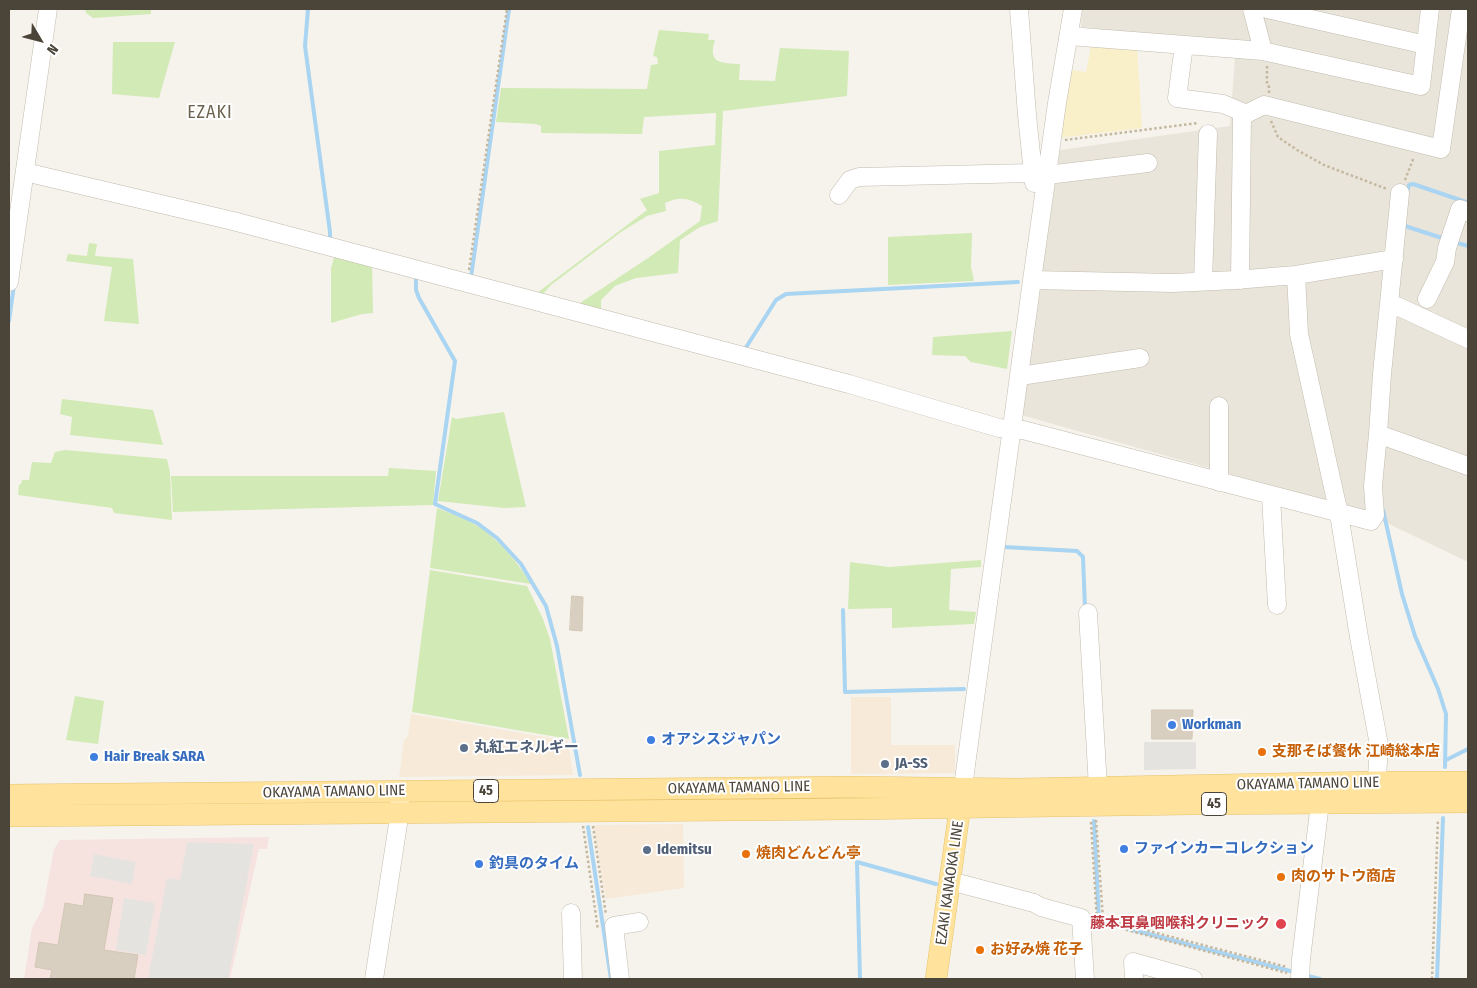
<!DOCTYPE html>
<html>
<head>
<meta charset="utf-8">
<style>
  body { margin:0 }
  #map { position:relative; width:1477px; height:988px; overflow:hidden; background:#f6f3ec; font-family:"Fira Sans Condensed",sans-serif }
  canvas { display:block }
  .frame { position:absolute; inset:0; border:10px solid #4b4439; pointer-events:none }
  .north { position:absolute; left:15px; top:15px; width:50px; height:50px; -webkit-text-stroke:4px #fff; paint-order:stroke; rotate:127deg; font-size:14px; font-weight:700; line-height:20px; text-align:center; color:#4b4439 }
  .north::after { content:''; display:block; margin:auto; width:18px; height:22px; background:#4b4439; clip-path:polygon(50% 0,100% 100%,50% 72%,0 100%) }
</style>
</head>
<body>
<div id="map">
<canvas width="1477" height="988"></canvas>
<div class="frame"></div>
<div class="north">N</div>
</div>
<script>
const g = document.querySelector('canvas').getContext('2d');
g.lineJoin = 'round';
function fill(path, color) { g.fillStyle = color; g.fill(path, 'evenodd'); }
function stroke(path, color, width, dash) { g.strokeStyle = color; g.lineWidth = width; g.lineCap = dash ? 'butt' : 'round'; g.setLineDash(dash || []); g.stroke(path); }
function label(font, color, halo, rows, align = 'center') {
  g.font = font + ' "Fira Sans Condensed","Noto Sans JP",sans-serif'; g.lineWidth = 4; g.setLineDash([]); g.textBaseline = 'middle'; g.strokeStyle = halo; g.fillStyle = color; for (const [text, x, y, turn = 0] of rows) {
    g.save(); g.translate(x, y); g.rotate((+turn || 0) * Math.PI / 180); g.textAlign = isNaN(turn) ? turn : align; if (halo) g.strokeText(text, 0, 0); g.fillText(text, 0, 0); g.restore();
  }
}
fill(new Path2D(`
  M1082,9H1468V562L1362,511L1021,415L1060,150L1230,126L1236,43L1081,27Z`), '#eae5da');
fill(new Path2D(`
  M851,697H891V745H955V773L851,774Z
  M411,714L568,741L573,775L399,777L404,740L408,736Z
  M683,824L684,888L606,899L593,825Z`), '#f7ead8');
fill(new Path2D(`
  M269,837L267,849H259L230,979H24L32,928L43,908L54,849L60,840Z`), '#f6e3e0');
fill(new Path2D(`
  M85,9H151V14L93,18L86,13Z
  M659,30L709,34L708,40H715C707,64 722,63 740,64L739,80L775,81L780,48L849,51L847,96L723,111L718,221L700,227L680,240L678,273L636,278L615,286L601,300V311L577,305L648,258L700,221L702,206C690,198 679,196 665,203L666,211L647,216L621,232L551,285L542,295L537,293L647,210L640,199L659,193V151L715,145L716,113L644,117L642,134L541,133V126L536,124L496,122L501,88L647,89L651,65L658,64L657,57L653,56Z
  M113,42H175L159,98L112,94Z
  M972,233L971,267L974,281L888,285V237Z
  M89,243L97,244L95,256L133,259L139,324L104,321L112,267L66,261L68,254L87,256Z
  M335,254L372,264L373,313L362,314L331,323V268Z
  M1012,331L1007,369L971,362L965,356L932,355L933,337Z
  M62,399L153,410L163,445L70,435L72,417L60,414Z
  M504,412L526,507L504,508L438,501L452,417L456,419Z
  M65,450L167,459L170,473L172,520L114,513L112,508L18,495L19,485L21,484L22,480H29L32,462L51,463L55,452Z
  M389,468L436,471L433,505L173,512L171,476H388Z
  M437,508C452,514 467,519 481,528C502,543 518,563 531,584L430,568Z
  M981,560V567L951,569L949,610L976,612L974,624L892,628V608L848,609L850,562L889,567Z
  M430,570L527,586L543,619L550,639L569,739L412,712Z
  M75,696L104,701L98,744L66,740Z`), '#d2eab5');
fill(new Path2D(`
  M1092,42L1137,47L1142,128L1058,138L1070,70L1086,72Z`), '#f9efc9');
fill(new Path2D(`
  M1144,742H1196V769L1144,770Z
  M187,842L254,844L228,979H148L167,878L180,880Z
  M94,854L136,862L132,884L90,876Z
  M124,898L155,903L146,955L116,950Z`), '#e5e3e0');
stroke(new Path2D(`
  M308,9L305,46L330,232V239H332
  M1407,192L1409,185L1413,184L1466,202
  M1402,225L1445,239
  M1454,242L1468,246
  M416,273V290L419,298L455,361L435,504L477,523L497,538L521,564L546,606L557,646L580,775
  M471,277L509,9
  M9,321L14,285
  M745,349L776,300L786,294L1018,282
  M1383,510L1402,594L1415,636L1438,689L1446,714L1445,767
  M1004,547L1077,551L1083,557L1085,608
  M843,610L845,692L964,689
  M1446,760L1468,749
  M1094,821L1099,921L1294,972
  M588,827L611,979
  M1308,976L1320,979
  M860,979L857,862L936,884
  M1437,979L1443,818`), '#a9d4f2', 4);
const building = new Path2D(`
  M572,596L583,597L582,631L570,630Z
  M1152,710H1193L1192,739H1152Z
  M85,894L113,898L104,950L138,955L134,979H50L52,970L35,967L39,942L58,945L65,903L83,906Z`);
fill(building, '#d8cfc1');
stroke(building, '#d3c7b4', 1);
const minor = new Path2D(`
  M1019,9L1027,115L1034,183
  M1252,9L1263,51L1267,52L1421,86L1430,9
  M1267,9L1426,45
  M1069,36L1263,51
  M1184,45L1177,98L1223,104L1247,114
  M25,172L233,221L849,384L999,428L1023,430L1371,521L1375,515L1373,486L1378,434L1468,466
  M1047,175L1148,163
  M839,195L850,180L859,177L1032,173
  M1296,275L1394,259
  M1032,280L1174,283L1235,280L1296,275L1299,334L1339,514L1359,637L1379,745L1376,795
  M1240,280L1242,116L1264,105L1441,149L1461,9
  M1203,281L1208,134
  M9,282L48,9
  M1427,299L1445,262L1447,248L1460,209L1468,212
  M1390,306H1397L1468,339
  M1020,376L1140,358
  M1219,406V482
  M1378,434L1382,374L1400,193
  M1271,496L1277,605
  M1088,613L1098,788
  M963,787L1032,280L1057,103L1073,9
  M950,881L1034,903L1041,907L1081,918L1085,979
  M571,913L573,979
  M374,979L398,824L400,800
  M620,979L614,926L639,922
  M1134,979L1133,962L1193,979
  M1300,979L1301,959L1320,803`);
const major = new Path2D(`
  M9,795L850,787L1017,789L1376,782H1468
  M9,816L853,809L1190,804L1468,802
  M936,979L962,793`);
stroke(minor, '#c2bbae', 19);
stroke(major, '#e6c16a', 22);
stroke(new Path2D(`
  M1267,66V84L1269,87V93
  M1271,121L1278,137L1297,150L1324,165L1387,189
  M1065,140L1198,123
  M1405,180L1414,157
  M469,270L507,9
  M1096,820L1103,919L1287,967
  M1091,822L1097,922L1287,973
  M583,826L598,930
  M593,826L606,915
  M1432,979L1438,819`), '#c4b79f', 2.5, [2.5, 2.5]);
stroke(minor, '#fff', 18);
stroke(major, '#ffe39c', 21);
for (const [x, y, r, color] of [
  [1172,725,5,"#3f7fe0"],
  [651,740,5,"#3f7fe0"],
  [464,748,5,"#5c6f8a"],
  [1262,752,5,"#e8710a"],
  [94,757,5,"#3f7fe0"],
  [885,764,5,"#5c6f8a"],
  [1124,849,5,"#3f7fe0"],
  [647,850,5,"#5c6f8a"],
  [746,854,5,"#e8710a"],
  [479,864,5,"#3f7fe0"],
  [1281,877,5,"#e8710a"],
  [1281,924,6,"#e0444e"],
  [980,950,5,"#e8710a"]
]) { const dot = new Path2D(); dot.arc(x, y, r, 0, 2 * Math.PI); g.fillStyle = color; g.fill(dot); stroke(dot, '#fff', 2); }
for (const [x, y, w] of [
  [486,791,25],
  [1214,804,25]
]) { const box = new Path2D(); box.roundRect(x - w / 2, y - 11.5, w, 23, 4); g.fillStyle = '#fff'; g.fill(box); stroke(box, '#4b4439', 1); }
label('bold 14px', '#4b4439', null, [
  ["45",486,791],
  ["45",1214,804]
]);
label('bold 15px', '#366cbe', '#fff', [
  ["Workman",1182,725],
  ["オアシスジャパン",661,740],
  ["Hair Break SARA",104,757],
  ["ファインカーコレクション",1134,849],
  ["釣具のタイム",489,864]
], 'left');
label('bold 15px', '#4e5e75', '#fff', [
  ["丸紅エネルギー",474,748],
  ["JA-SS",895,764],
  ["Idemitsu",657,850]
], 'left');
label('bold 15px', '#c56008', '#fff', [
  ["支那そば餐休 江崎総本店",1272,752],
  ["焼肉どんどん亭",756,854],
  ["肉のサトウ商店",1291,877],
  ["お好み焼 花子",990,950]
], 'left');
label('15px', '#4b4439', '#fff', [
  ["OKAYAMA TAMANO LINE",1308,784,-1],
  ["OKAYAMA TAMANO LINE",739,788,-1],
  ["OKAYAMA TAMANO LINE",334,792,-1],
  ["EZAKI KANAOKA LINE",950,883,-82]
]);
label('bold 15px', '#be3a42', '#fff', [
  ["藤本耳鼻咽喉科クリニック",1270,924]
], 'right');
g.letterSpacing = '1px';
label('18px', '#6e6250', '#fff', [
  ["EZAKI",210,113]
]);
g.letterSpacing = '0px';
</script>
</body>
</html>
